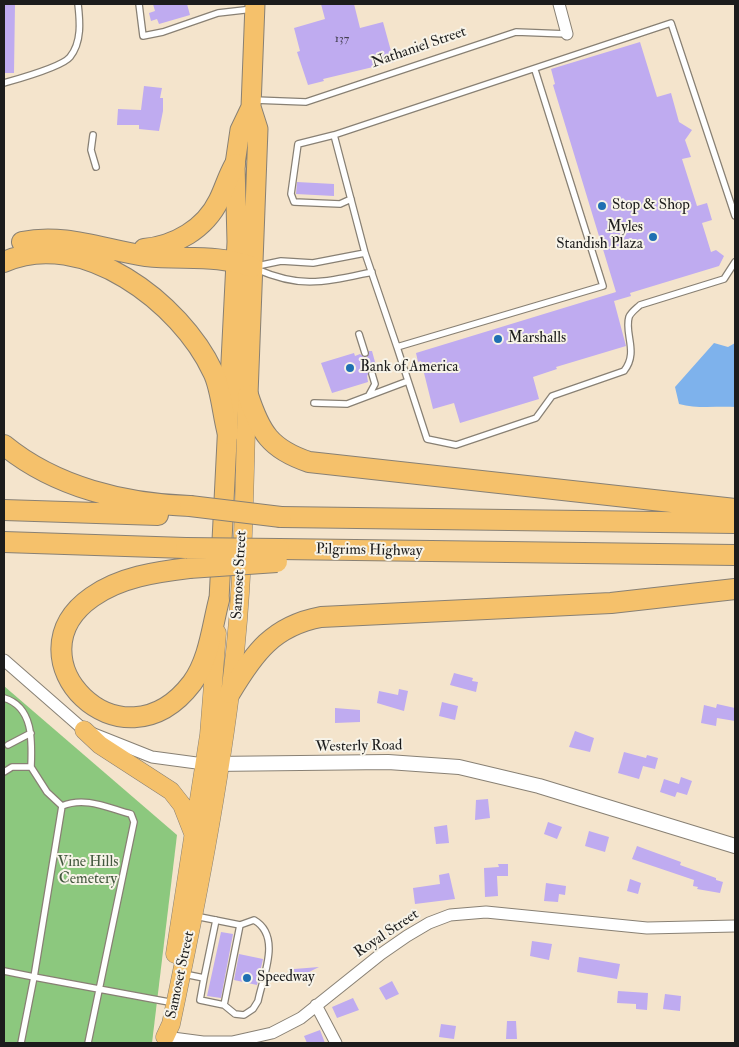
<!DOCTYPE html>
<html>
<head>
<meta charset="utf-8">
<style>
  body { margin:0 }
  #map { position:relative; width:739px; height:1047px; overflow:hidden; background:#f4e4cc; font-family:"IM FELL Double Pica",serif }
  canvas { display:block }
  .frame { position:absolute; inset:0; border:5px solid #1c1c1c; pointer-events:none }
</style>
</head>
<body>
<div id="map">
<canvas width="739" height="1047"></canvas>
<div class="frame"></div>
</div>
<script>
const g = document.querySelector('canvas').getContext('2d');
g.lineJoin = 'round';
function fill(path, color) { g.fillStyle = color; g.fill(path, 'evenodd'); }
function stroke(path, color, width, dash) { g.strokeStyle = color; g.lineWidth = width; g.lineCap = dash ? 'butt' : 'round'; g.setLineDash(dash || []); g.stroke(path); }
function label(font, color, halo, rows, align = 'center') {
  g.font = font + ' "IM FELL Double Pica",serif'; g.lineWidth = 4; g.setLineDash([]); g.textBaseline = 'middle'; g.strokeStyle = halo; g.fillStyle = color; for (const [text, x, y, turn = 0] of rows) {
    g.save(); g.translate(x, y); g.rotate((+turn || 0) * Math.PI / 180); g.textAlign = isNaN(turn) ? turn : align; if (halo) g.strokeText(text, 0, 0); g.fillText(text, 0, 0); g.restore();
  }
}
fill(new Path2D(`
  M4,686L177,835L152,1043H4Z`), '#8cc87e');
fill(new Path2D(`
  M714,343L728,347L735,343V407C716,406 697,409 679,404L675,387Z`), '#7eb2ec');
fill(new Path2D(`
  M4,4H15L14,73H4Z
  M153,4H187L190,15L159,24L157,19L151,21L149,13L155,11Z
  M321,4H354L360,28L383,22L394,62L323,79L324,81L308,85L297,52L300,51L294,28L325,19Z
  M640,42L657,97L671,93L679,122L692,130L685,140L691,157L682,159L697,206L707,203L712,220L702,223L711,252L716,250L724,256L719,266L630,293L631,296L614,301L626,346L556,367L557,369L533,377L539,399L460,423L454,403L433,409L421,361L418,362L416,353L616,292L553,85L555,84L551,69Z
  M144,86L162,88L160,98H163V111L159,131L139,129V125H117L118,109L141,110Z
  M297,182L334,184V196L296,194Z
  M369,351H372L378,373L370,370L367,376L368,382L332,393L321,363L354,353L355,356L360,354L366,358Z
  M454,673L473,678L472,681L478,682L476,692L450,685Z
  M399,689L408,691L404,711L377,703L379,691L398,695Z
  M442,702L458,706L455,720L439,716Z
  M717,704L735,708V721L717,718L716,726L701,723L704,705L716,708Z
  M335,708L360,710V722L335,723Z
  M575,731L594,738L590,752L569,747Z
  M624,752L646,758L647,755L658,758L655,769L643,766L639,779L618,773Z
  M681,777L692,781L687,795L677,792L675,797L660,792L664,779L679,784Z
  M488,799L490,818L475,820L476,800Z
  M548,822L562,827L557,839L544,834Z
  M447,825L449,843L436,844L434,827Z
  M589,831L609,837L605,852L585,846Z
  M637,846L681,862L680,865L716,878V880L723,882L720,893L697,889L698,887L693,886L694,880L632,859Z
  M498,864H508V876H497L498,896L485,897L484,868L499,867Z
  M449,873L455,899L415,904L413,888L440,884L439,875Z
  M630,879L641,883L638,894L627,891Z
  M546,883L566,886L565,895L559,894L558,902L544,901Z
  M221,932L233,934L221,998L207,996Z
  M532,941L552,944L549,960L530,956Z
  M239,954L263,959L257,985L234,980Z
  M579,957L620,964L617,979L577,972Z
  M319,967L303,975L306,981L295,982L294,969Z
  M392,981L399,994L386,1000L379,988Z
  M618,991L648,993L647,1010L636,1009V1004L617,1003Z
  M665,994L681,996L680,1011L663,1009Z
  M353,998L359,1010L337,1018L332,1007Z
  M507,1021H516L517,1039H506Z
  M441,1024L456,1026L454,1039L439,1037Z
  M320,1030L325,1043H307L304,1036Z`), '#bfabf0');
const service = new Path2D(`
  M139,4L143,36L163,32L218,13L253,9
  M535,70L603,286L397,347L365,253L334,135L671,23L735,216
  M4,83C18,79 62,67 70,57C82,42 80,21 78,4
  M254,100L306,102L516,32L567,34
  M93,135L91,150L96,167
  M334,135L298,144L291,194L294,202L340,204L351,199
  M257,266L281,261L313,263L365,253
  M256,269C302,289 324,282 372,272
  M359,334L365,353
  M397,347L427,439L456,445L536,418L552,396L624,371C639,352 624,334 629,317C631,312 637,308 640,305L724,279L735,262
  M369,395L375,384L372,374
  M314,403L347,404L408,381
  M4,698C34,707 32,742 31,767
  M8,745L31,733
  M4,772L12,767H31L47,792L62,806C85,796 108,808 131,814L134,822L88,1043
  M4,971L34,977L62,806
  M184,974L204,978L200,1000L224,1005L235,1014L244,1015L253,1009L258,1001C263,976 282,936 254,920L240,925L195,916
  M204,978L216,920
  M224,1005L240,925
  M21,1043L34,977L169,1002`);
const minor = new Path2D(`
  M559,4L567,34
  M4,660L84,730L152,757L204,764
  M316,1005L336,1043
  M165,1037L203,1042H232L272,1033L301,1018L381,954L407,936L429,923L450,915L486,912L647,928L735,926`);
const tertiary = new Path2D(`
  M212,764L388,762L459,767L539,786L735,846`);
const primary = new Path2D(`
  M84,730L100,745L171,791L182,805L193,833
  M175,954L209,735L217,633
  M165,1037L171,1024C196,906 219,789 233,670C244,580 244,488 247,397`);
const trunk = new Path2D(`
  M248,395L258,129L251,107
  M219,600L237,242L235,164L240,130L251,107L255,4`);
const motorway = new Path2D(`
  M22,242C65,233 104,250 146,256C182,260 218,254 252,267
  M144,249C175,246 205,229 219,200C225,188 228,176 235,164
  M4,262C82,227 181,303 213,372C221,387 223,417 228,434
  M248,395C260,432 270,449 309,462L735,509
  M4,445C55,487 125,504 190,506
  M4,510L158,515
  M281,517L735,523
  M4,542L186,548
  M279,549L735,555
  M189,568C156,572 120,577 92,597C6,657 121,776 192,683C209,660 212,627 219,600
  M230,693C254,653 273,626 321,617L611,603L735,589`);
stroke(service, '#888074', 8);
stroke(minor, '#888074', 13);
stroke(tertiary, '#888074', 16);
stroke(primary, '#888074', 19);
stroke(trunk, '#888074', 21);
stroke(motorway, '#888074', 22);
stroke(service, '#fff', 5.5);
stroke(minor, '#fff', 11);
stroke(tertiary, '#fff', 14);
stroke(primary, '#f5c16b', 18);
stroke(trunk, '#f5c16b', 19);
stroke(motorway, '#f5c16b', 20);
const motorwayBridge = new Path2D(`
  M190,506L281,517
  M186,548L279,549
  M189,568L277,562`);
stroke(motorwayBridge, '#888074', 22, []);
stroke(motorwayBridge, '#f5c16b', 20);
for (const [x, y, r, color] of [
  [602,206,5,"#1f6fb2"],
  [653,237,5,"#1f6fb2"],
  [498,339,5,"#1f6fb2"],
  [350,368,5,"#1f6fb2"],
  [247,978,5,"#1f6fb2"]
]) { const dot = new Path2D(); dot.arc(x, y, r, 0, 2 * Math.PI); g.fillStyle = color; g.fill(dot); stroke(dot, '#f7f3e8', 2); }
label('12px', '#454051', null, [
  ["137",342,39]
]);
label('15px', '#1c1c1c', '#f7f3e8', [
  ["Nathaniel Street",419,48,-19],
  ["Pilgrims Highway",369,551,1],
  ["Samoset Street",240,575,-87],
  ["Westerly Road",359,747,-1],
  ["Royal Street",387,934,-34],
  ["Samoset Street",181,975,-78]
]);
label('15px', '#1c1c1c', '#f7f3e8', [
  ["Stop & Shop",612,206],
  ["Myles",643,228,"right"],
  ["Standish Plaza",643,245,"right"],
  ["Marshalls",508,339],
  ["Bank of America",360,368],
  ["Speedway",257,978]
], 'left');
label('15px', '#43583e', '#f7f3e8', [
  ["Vine Hills",88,863],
  ["Cemetery",88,880]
]);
</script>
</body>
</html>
